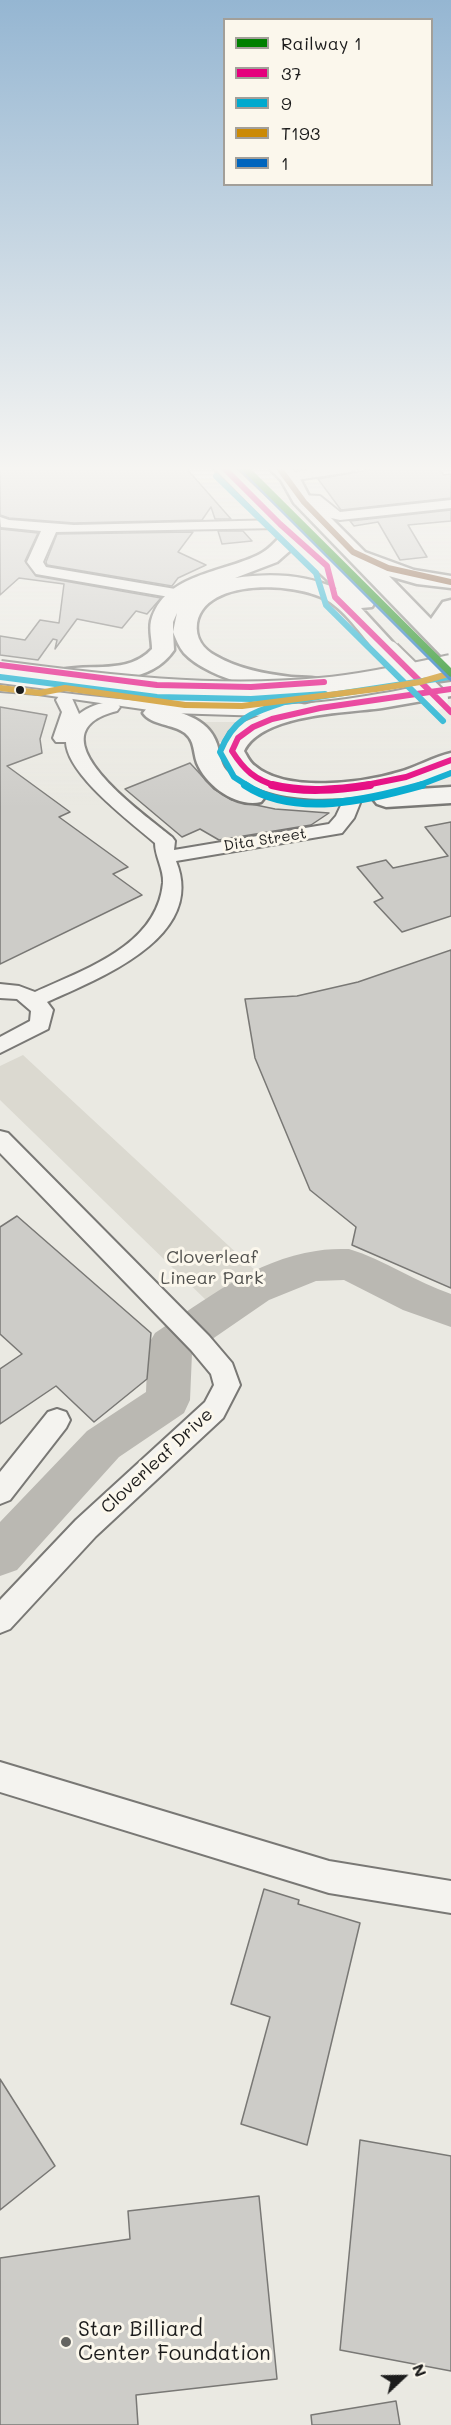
<!DOCTYPE html>
<html>
<head>
<meta charset="utf-8">
<style>
  body { margin:0 }
  #map { position:relative; width:451px; height:2425px; overflow:hidden; background:#eae9e2; font-family:Mali,sans-serif }
  canvas { display:block }
  .legend { position:absolute; left:223px; top:18px; width:210px; height:168px; box-sizing:border-box; background:#fbf7ec; border:2px solid #a29f99; margin:0; padding:8px 10px; list-style:none; font-size:18px; color:#1c1c1c }
  .legend li { display:flex; align-items:center; gap:12px; height:30px }
  .legend b { width:30px; border:2px solid #a29f99 }
  .north { position:absolute; left:373px; top:2347px; width:60px; height:60px; -webkit-text-stroke:4px #fbf7ec; paint-order:stroke; rotate:68deg; font-size:16px; font-weight:700; line-height:24px; text-align:center; color:#1c1c1c }
  .north::after { content:''; display:block; margin:auto; width:21px; height:27px; background:#1c1c1c; clip-path:polygon(50% 0,100% 100%,50% 72%,0 100%) }
</style>
</head>
<body>
<div id="map">
<canvas width="451" height="2425"></canvas>
<ul class="legend">
<li><b style="height:8px;background:#008000"></b>Railway 1</li>
<li><b style="height:8px;background:#e5007d"></b>37</li>
<li><b style="height:8px;background:#00a9ce"></b>9</li>
<li><b style="height:8px;background:#cb8a06"></b>T193</li>
<li><b style="height:8px;background:#0065bd"></b>1</li>
</ul>
<div class="north">N</div>
</div>
<script>
const g = document.querySelector('canvas').getContext('2d');
g.lineJoin = 'round';
function fill(path, color) { g.fillStyle = color; g.fill(path, 'evenodd'); }
function stroke(path, color, width, dash) { g.strokeStyle = color; g.lineWidth = width; g.lineCap = dash ? 'butt' : 'round'; g.setLineDash(dash || []); g.stroke(path); }
function label(font, color, halo, rows, align = 'center') {
  g.font = font + ' Mali,sans-serif'; g.lineWidth = 6; g.setLineDash([]); g.textBaseline = 'middle'; g.strokeStyle = halo; g.fillStyle = color; for (const [text, x, y, turn = 0] of rows) {
    g.save(); g.translate(x, y); g.rotate((+turn || 0) * Math.PI / 180); g.textAlign = isNaN(turn) ? turn : align; if (halo) g.strokeText(text, 0, 0); g.fillText(text, 0, 0); g.restore();
  }
}
fill(new Path2D(`
  M200,722H249L226,742H217L210,731Z
  M23,1055L257,1272L208,1302L0,1100V1066Z`), '#dbd9d0');
fill(new Path2D(`
  M349,1249C385,1260 416,1282 451,1294V1327L403,1310L344,1280L316,1281L269,1300L192,1353L190,1400L184,1413L119,1457L17,1570L0,1576V1522L87,1431L146,1392L148,1345L155,1333C205,1300 255,1260 316,1251C327,1249 338,1249 349,1249Z`), '#bab8b2');
const building = new Path2D(`
  M0,468H186L231,519H215L211,507L202,520L74,523L9,518L0,515Z
  M379,468H439L444,475L451,474V498L341,510L318,479Z
  M451,510V521L408,525L427,557L400,560L378,522L354,526L350,521Z
  M0,529L38,533L25,561L36,576L161,598L147,614L136,611L122,628L77,619L55,649L57,640L53,639L38,660L0,655V636L25,640L40,620L59,623L64,584L19,578L0,595Z
  M218,531H243L252,541L222,544Z
  M193,532L178,552L206,565L178,578L172,586L47,565L46,562L57,534Z
  M0,707L47,715L40,739L42,753L7,766L70,812L59,817L128,867L113,874L142,895L0,964Z
  M190,763L214,789L232,800L275,809L329,813L311,825L219,840L200,829L182,837L125,789Z
  M451,822V916L402,932L374,902L383,898L357,867L386,860L393,868L448,856L425,827Z
  M451,950V1288L352,1245L356,1227L310,1190L255,1058L245,999L297,996L358,982Z
  M17,1216L151,1333L147,1379L94,1422L56,1386L0,1424V1369L22,1354L0,1334V1227Z
  M264,1889L299,1900L298,1904L360,1923L307,2145L241,2124L270,2017L231,2004Z
  M0,2079L55,2166L0,2210Z
  M360,2140L451,2156V2371L340,2350Z
  M259,2196L277,2379L136,2395L138,2425H0V2258L130,2239L128,2211Z
  M396,2401L400,2425H312L311,2415Z`);
fill(building, '#cdccc8');
stroke(building, '#797875', 1.5);
const minor = new Path2D(`
  M321,468H357L350,472L289,481L282,477L289,473Z
  M301,495L320,496L340,512L451,500V508L340,520L327,517L311,503L296,502L294,499L296,496Z
  M0,517L9,520L74,525L280,520L287,524L280,528L56,532L43,562L46,567L187,591L189,594L181,599L36,574L27,562L41,531L1,527Z
  M65,695L71,696L79,714C89,706 105,700 117,703L120,707L117,711C28,733 143,813 172,837L175,841L174,850L329,824L336,816L344,799H358L360,803L354,818L342,833L176,861C207,937 100,978 47,1002L53,1010L48,1029L0,1053V1037L30,1021L31,1011L17,999L0,998V984L19,986L35,992C85,969 157,946 163,883C164,869 155,857 155,843C131,822 67,775 66,742H56L53,738L62,712L56,700L59,696Z
  M0,1131L8,1133L209,1336L232,1363L240,1385L223,1418L96,1536L10,1629L0,1633V1600L76,1520L205,1402L214,1385L211,1374L191,1350L0,1153Z
  M57,1409L66,1412L70,1420L66,1428L10,1500L0,1504V1472L48,1412Z
  M0,1762L329,1861L451,1881V1913L329,1893L0,1792Z`);
const major = new Path2D(`
  M0,679L38,682L170,701L298,703L306,705L309,710L306,715L298,717L170,713L38,694L0,691Z`);
const highway = new Path2D(`
  M214,468H235L372,597L375,602L372,607L361,608L397,647L400,652L397,657L389,659L381,657C364,639 348,613 327,600C296,582 205,578 197,623C195,638 203,649 216,656C238,669 265,674 291,677C300,678 309,677 318,679L322,684L318,689C282,698 209,680 184,653C179,647 176,639 173,632L174,650C151,684 106,680 69,682L61,680L57,675L61,670C91,663 128,675 152,649C152,640 149,630 151,621C164,573 224,573 260,554C268,550 274,543 281,536ZM293,548L337,589C305,574 270,573 235,578L277,562ZM177,613L173,632V622Z
  M269,468H291L299,477L309,496L365,552L414,570L451,576V588L417,584L389,576L431,619L443,602L451,600V659L443,657L294,503L281,480Z
  M451,682V696C428,700 405,704 382,708C345,713 262,714 244,751C247,756 250,763 255,766C286,793 363,783 399,772C417,767 433,757 451,753V770C398,797 289,815 238,777C230,772 225,759 220,751L230,732L244,722L264,714L320,701Z
  M155,706C179,712 208,717 217,744C220,753 220,763 226,770C237,782 256,785 265,797L261,802C237,808 206,786 197,763C193,752 195,741 185,733C173,724 151,725 143,713L147,708Z
  M451,787V803L386,807L377,804L373,799L377,794L386,791Z`);
stroke(minor, '#797875', 4);
stroke(major, '#797875', 4);
stroke(highway, '#797875', 5);
fill(minor, '#f4f3ef');
fill(major, '#f4f3ef');
fill(highway, '#f4f3ef');
const highwayBridge = new Path2D(`
  M389,652L437,699
  M0,672C106,686 213,699 320,689C364,685 408,675 451,666`);
stroke(highwayBridge, '#797875', 26, []);
stroke(highwayBridge, '#f4f3ef', 22);
stroke(new Path2D(`
  M224,468L280,524L327,566L335,597L451,712
  M0,665L157,685L251,687L324,682
  M277,786C255,780 244,770 232,751L238,738L253,727L272,719L320,708L451,689
  M361,786L406,777L451,760`), '#e5007d', 6);
stroke(new Path2D(`
  M272,785C304,793 337,790 370,785`), '#e5007d', 8);
stroke(new Path2D(`
  M216,476L316,573L326,605L443,721
  M0,677L157,697L251,699L325,694
  M248,786L234,777L220,752C234,717 252,713 285,702L449,677
  M417,786L451,773`), '#00a9ce', 6);
stroke(new Path2D(`
  M245,785C295,818 369,800 422,785`), '#00a9ce', 8);
stroke(new Path2D(`
  M1,688L40,693L65,688L185,705L242,706L376,689L420,682L448,674`), '#cb8a06', 6);
stroke(new Path2D(`
  M241,468L451,678`), '#0065bd', 6);
stroke(new Path2D(`
  M279,468L304,502L353,552L388,568L451,582`), '#7a4b2a', 6);
stroke(new Path2D(`
  M245,468L451,673`), '#008000', 7);
const sky = g.createLinearGradient(0, 0, 0, 808);
sky.addColorStop(0, '#95b6d2');
sky.addColorStop(0.58, '#f6f5f2');
sky.addColorStop(1, '#f6f5f200');
g.fillStyle = sky;
g.fillRect(0, 0, 451, 808);
for (const [x, y, r, color] of [
  [20,690,5,"#1c1c1c"],
  [66,2342,6,"#646461"]
]) { const dot = new Path2D(); dot.arc(x, y, r, 0, 2 * Math.PI); g.fillStyle = color; g.fill(dot); stroke(dot, '#fbf7ec', 2); }
label('15px', '#1c1c1c', '#fbf7ec', [
  ["Dita Street",265,840,-9]
]);
label('18px', '#51514e', '#fbf7ec', [
  ["Cloverleaf",212,1257],
  ["Linear Park",212,1278]
]);
label('18px', '#1c1c1c', '#fbf7ec', [
  ["Cloverleaf Drive",157,1461,-43]
]);
label('21px', '#1c1c1c', '#fbf7ec', [
  ["Star Billiard",78,2330],
  ["Center Foundation",78,2354]
], 'left');
</script>
</body>
</html>
